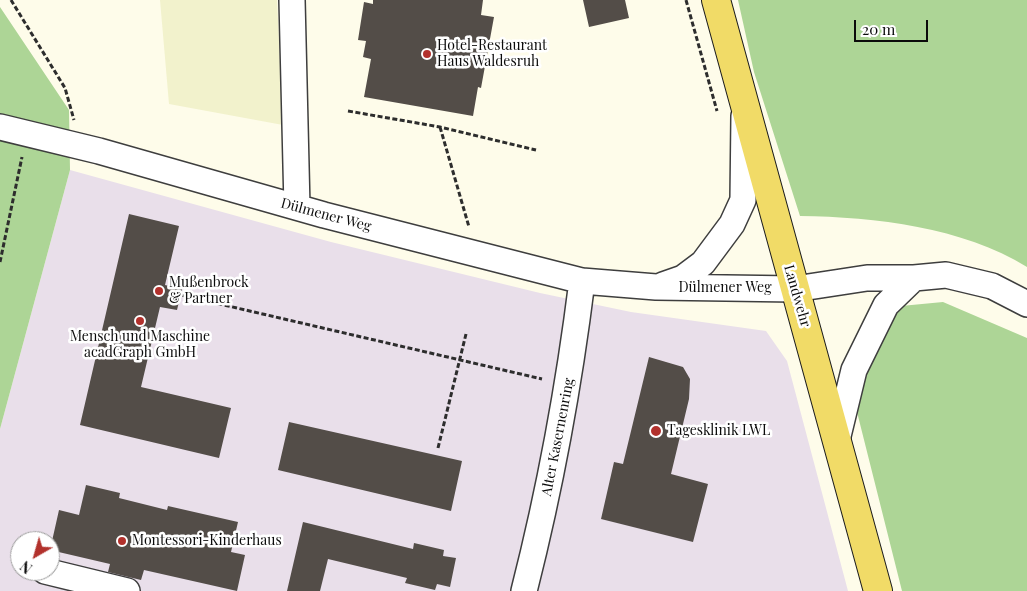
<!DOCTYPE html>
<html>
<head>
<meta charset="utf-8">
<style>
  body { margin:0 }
  #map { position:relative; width:1027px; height:591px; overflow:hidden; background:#fefcea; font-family:"Playfair Display",serif }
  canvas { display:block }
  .north { position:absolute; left:10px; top:531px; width:50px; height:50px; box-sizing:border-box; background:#fff; border:1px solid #9d9d9d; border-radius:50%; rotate:218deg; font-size:14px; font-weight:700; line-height:20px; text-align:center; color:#0b0b0b }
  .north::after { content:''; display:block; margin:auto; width:18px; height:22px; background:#b2312c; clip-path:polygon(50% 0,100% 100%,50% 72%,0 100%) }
  .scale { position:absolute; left:854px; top:20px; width:74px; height:22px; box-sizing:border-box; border:2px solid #0b0b0b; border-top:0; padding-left:6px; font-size:15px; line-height:18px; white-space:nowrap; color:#0b0b0b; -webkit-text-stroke:4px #fff; paint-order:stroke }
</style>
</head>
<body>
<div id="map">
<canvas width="1027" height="591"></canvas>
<div class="north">N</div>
<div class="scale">20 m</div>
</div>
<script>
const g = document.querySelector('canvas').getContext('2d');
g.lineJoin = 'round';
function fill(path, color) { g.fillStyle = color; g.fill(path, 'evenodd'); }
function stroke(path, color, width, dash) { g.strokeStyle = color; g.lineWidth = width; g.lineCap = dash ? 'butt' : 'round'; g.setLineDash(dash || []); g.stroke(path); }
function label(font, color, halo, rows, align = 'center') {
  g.font = font + ' "Playfair Display",serif'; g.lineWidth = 5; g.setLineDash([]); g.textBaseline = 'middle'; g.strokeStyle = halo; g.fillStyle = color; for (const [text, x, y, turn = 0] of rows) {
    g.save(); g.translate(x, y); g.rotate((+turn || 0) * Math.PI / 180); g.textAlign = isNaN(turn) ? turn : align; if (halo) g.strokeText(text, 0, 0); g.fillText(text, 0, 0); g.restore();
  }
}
fill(new Path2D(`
  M70,170L331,242L540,293L631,312L766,331L787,361L848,591H0V429ZM20,541H50V571H20Z`), '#e9dfea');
fill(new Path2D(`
  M160,0H277L283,125L169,104Z`), '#f2f2cc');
fill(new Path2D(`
  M738,0H1027V267C962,227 876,217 800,216L754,72Z
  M0,7L69,110L70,170L0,429Z
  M943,302L1027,338V591H902L857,412L867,358L884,325L901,306Z`), '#add596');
fill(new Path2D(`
  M373,0H483L481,15L494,17L481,88L478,87L473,116L364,97L371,59L363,57L366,41L358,40L364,2L373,4Z
  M583,0H625L629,18L589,27Z
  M129,214L179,226L165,285L182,289L177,310L160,307L141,387L231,408L219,458L80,425Z
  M649,357L683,367L690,379L689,399L671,474L708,484L693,542L601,519L614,462L623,464Z
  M289,422L462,461L451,511L278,470Z
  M86,485L120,493L119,498L167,510L168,506L238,522L231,552L245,555L237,591L144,570L141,580L108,572L110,564L50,550L59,510L79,515Z
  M303,522L413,549L414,543L444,550L443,556L456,558L450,587L437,584L435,590L405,583L407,578L328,559L320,591H287Z`), '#534d48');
const minor = new Path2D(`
  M292,0L297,207
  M0,127L99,151L324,215L582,281L656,287L795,289L867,278H914L946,275L992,286L1027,304
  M663,285L683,278L703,263L732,224L743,200L744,116
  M837,440L854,370L886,305L914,278
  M45,571L127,591
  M524,591C550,489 569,386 582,281`);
const major = new Path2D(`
  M716,0L878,591`);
stroke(minor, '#3e3e3e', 28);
stroke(major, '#1c1c1c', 30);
stroke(new Path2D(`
  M11,0L65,88L74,120
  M686,0L717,111
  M348,111L440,127L536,150
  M440,127L469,227
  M0,262L22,157
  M181,295L542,379
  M438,448L466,334`), '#2d2d2d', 3, [5, 2.5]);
stroke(minor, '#fff', 25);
stroke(major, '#f1db67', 28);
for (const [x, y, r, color] of [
  [427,54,5,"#b2312c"],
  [159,291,5,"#b2312c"],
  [140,321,5,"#b2312c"],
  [656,431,6,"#b2312c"],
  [122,541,5,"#b2312c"]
]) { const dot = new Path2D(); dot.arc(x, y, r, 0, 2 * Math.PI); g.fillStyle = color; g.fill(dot); stroke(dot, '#fff', 2); }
label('14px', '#0b0b0b', '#fff', [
  ["Hotel-Restaurant",437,46],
  ["Haus Waldesruh",437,62],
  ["Mußenbrock",169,283],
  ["& Partner",169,299],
  ["Mensch und Maschine",140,337,"center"],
  ["acadGraph GmbH",140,353,"center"],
  ["Tagesklinik LWL",667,431],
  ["Montessori-Kinderhaus",132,541]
], 'left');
label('14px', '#0b0b0b', '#fff', [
  ["Dülmener Weg",326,215,15],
  ["Dülmener Weg",725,288],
  ["Landwehr",797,296,74],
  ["Alter Kasernenring",558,437,-79]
]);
</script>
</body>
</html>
